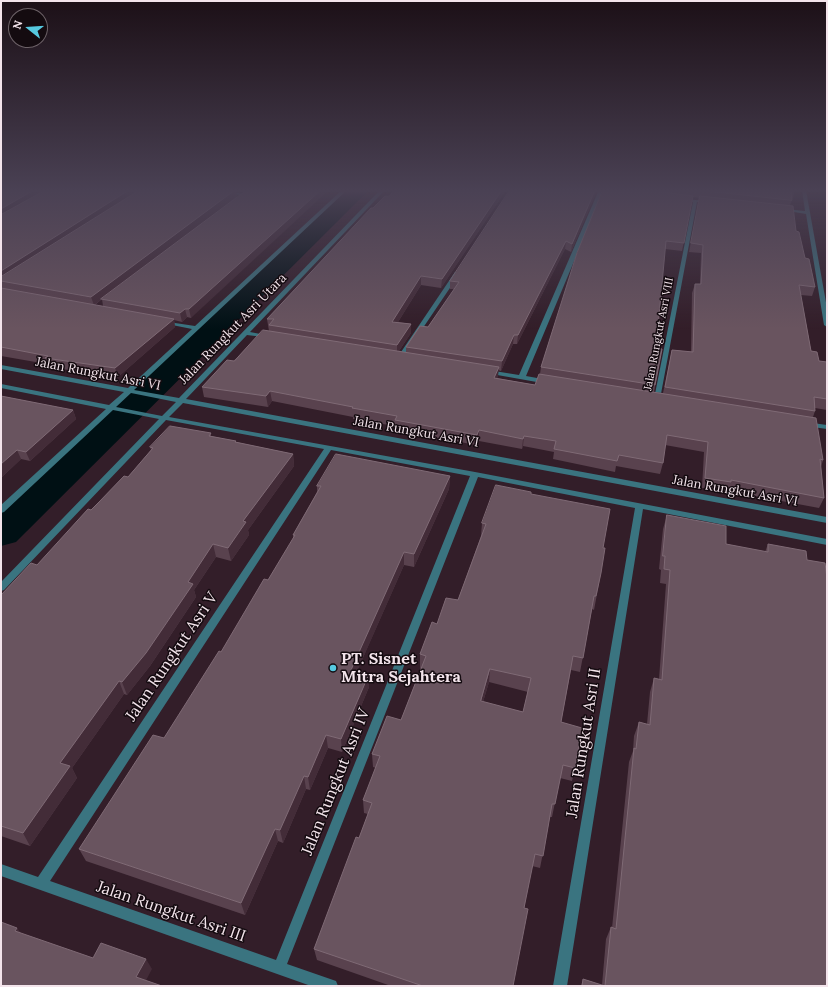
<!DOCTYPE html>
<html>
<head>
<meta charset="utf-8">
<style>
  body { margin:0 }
  #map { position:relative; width:828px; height:987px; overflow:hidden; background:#331e29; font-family:Lora,serif }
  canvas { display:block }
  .frame { position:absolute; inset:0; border:2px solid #f3e4eb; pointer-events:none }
  .north { position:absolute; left:8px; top:8px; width:40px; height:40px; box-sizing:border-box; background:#140b10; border:1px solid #6d6268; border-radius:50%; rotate:287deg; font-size:11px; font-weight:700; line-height:16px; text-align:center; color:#f3e4eb }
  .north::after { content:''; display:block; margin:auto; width:14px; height:18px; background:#56c9e0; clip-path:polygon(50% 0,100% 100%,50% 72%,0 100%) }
</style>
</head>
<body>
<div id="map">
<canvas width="828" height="987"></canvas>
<div class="frame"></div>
<div class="north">N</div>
</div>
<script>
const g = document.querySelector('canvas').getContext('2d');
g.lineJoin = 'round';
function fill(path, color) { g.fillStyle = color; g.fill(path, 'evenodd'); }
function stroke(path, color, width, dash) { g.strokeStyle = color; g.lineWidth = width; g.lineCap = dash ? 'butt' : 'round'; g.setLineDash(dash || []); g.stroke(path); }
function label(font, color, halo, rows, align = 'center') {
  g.font = font + ' Lora,serif'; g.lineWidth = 3; g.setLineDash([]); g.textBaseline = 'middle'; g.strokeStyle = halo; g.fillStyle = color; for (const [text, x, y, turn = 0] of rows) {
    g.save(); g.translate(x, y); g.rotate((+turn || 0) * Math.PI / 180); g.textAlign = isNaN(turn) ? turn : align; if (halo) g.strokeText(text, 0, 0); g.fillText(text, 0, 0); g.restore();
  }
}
fill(new Path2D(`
  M346,190H369L16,542L1,546V509Z`), '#001014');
fill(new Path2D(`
  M208,190H223L248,195L246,196Z
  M342,190H347L134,390L179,398L380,190H385L250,332L271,336V338L247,335L186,399L827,517V523L183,403L169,417L475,472L827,539V545L643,509L567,986H553L635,508L478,477L287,964L336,981L338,986H311L1,876V864L38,877L324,449L166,420L4,590L1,591V582L159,419L113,410L4,512L1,513V505L106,409L1,388V384L109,405L124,392L1,369V365L128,388L192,329L162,323V321L195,326ZM131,393L176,402L162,416L116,407ZM331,450L470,476L276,960L50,881Z
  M592,190H611L615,192L613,193L603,192L526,376L548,380L551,382L548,384L486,373L485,372L488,370L519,375L598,192Z
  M802,190H806L827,308V327L824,325L806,214L782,210L784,209L805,211Z
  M682,199L709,201L711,202L709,203L697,202L660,399L657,401L654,399L693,202L680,201V199Z
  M455,272L460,273L402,359H398L397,358Z
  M805,422L827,425V429L805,426L804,424Z`), '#3a7480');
fill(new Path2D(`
  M1,190H236L237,197L163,253L247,190L191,318L187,317L182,322L174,320L175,327L118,377L48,367L47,364L1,356ZM102,299L103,306L95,305Z
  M506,190L441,288L421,285L398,322L411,324V333L399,351L406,353V347L428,327L454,289H450V281L596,193L571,252L565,249L517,344H513L501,371L498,370L497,378L535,385L540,374L541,367L603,190H795L793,198H792V200L790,205L796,231L815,287L812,296L801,295L811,351L819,361L827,364V410L815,408V411L813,417L823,460L821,467L824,498L819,508L728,491L727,493L702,488L704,452L665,445L663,463L660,474L616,466L615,472L553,459L554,452L523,446L522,449L479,441L476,445L395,430V426L353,419V417L272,401L268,407L204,397L202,387L269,331L267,319L373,208L389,196ZM693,197L699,198L689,252L701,253L700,284H695L692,293L691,352L672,350L663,393L654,392L662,349L656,348L665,249L682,251Z
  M1,396L73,410L76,419L30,461L21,459L1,478Z
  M211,433V436L236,441V442L293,454L294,466L248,530L249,535L231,561L216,557L194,590L196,597L150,666L127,695L124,694L72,768L77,778L30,846L1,836V595L37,565L91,510L128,477L151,450L150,447Z
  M450,476L449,489L414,567L404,565L357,671L369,674V687L342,752L328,748L310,790L306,789L283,843L278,841L245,915L86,861L79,849L164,738L221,652L268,580L293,539V535L317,492V486Z
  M531,492V494L603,548L601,573L594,610L592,609L580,672L571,670L561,722L575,768L572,781L560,778L552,817H550L540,868L532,866L524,908L513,986H391L317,960L314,949L359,838L368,814L364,813L363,800L376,768L373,767L372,754L401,720L421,668H420V654L437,624L458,600L481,536L482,523ZM489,682L528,692L523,712L483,702Z
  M667,515L726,544L765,552L768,544L827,986H581L583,979L602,985L606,939L611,927L612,928L629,762L633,751L634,736L639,722L647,724L650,692L654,678L659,679L666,584L660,583L661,570L659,569L663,529Z`), '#59424e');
fill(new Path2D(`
  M34,190H48L1,218V209Z
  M129,190H141L1,281V271Z
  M235,190H236L237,197L102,299H101H102L94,305L91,297Z
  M321,190H329L191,318L189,309Z
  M502,190H506L441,288L442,279Z
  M595,190H596V193L571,252L572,244Z
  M566,241L565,249L517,344L518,335Z
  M421,276V285L393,330L392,322Z
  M185,309L187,317L182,322L180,313Z
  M174,319L175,327L118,377L115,368Z
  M411,324V333L397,354V345Z
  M514,335L513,344L501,371L502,361Z
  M499,367L498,377L493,388L494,378Z
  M270,391L272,401L268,407L266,396Z
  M73,410L76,419L30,461L26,452Z
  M479,430V441L476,445L477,435Z
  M524,436L523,446L522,449L523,439Z
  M17,450L21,459L1,478V464Z
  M293,454L294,466L248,530L249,535L231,561L228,548L243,521Z
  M450,476L449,489L414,567V554Z
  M213,544L216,557L194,590L196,597L150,666L127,695L122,682Z
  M404,552V565L352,683L351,670Z
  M490,669L489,682L479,715L481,701Z
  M369,674V687L342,752L341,739Z
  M119,681L124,694L72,768L77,778L30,846L23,833L60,763Z
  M326,735L328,748L310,790L308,777Z
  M304,776L306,789L283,843L280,830Z
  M275,829L278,841L245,915L241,903Z
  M17,928L25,938L15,931Z
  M146,959L152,969L143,986L136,977Z`), '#432c38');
const building = new Path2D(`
  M1,190H34L1,209Z
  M46,190H129L1,271V215Z
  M140,190H235L91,297L1,281V277Z
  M247,190H321L189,309H185L180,313L101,299Z
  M395,190H502L442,279L421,276L392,322L411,324L397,345L269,325L274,319H267L371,208H373L385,196H389Z
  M510,190H595L572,244L566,241L518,335H514L502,361L406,347L420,326L428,327L459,282L450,281Z
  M603,190H646L693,196L684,243L666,241L656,348L662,349L655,385L541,367L577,253Z
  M699,190H795V191H791L792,200Z
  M700,196L793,206L796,231L799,232L805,258L809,259L815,287L799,285L811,351L817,352L819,361L827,362V399L814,397L815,411L665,387L672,350L693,352L695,284H701L703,245L691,243Z
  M1,288L174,319L115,368L45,358L48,356L1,347Z
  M263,330L499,367L494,378L535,385L539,374L816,418L823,460L820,459L824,498L731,480V482L705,478L708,442L667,435L663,463L619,455L617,461L554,449L556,441L524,436L523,439L479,430L477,435L395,420L397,416L352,408L353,407L270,391L266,396L202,387L227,360L234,361Z
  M1,396L73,410L26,452L17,450L1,464Z
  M170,426L211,433L209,436L236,441L235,442L293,454L243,521L246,522L228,548L213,544L188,582L193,584L146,653L122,682L119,681L60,763L70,766L23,833L1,826V595L31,563L37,565L88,509L91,510L99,502L124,476L128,477L153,448L150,447Z
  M336,454L450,476L414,554L404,552L351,670L369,674L341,739L326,735L308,777L304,776L280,830L275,829L241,903L79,849L153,735L164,738L219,651L221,652L264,579L268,580L295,535H293L321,486H317Z
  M496,485L531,492V494L610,509L603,548H605L601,573L596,596H594L583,658L573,656L561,722L582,728L575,768L563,765L555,804H552L543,856L535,854L524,908L528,909L513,986H423L314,949L356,837L359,838L372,803L363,800L380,756L372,754L387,716L401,720L426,656L420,654L432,622L437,624L446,598L458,600L486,524L482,523ZM490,669L531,678L523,712L481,701Z
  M667,515L726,526V544L768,552V544L806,551L807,560L825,563L827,578V986H582L583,979L605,986L611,927L616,929L634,748L636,749L639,722L650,725L654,678L662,680L670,570L664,569L665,556H663Z
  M1,922L17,928L15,931L93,958L101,943L146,959L136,977L162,986H1Z`);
fill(building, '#69545f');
stroke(building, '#7f6a75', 1);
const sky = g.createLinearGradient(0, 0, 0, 329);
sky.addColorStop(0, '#1c1017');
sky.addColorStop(0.58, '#4a4154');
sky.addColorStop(1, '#4a415400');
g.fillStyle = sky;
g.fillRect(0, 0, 828, 329);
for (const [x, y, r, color] of [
  [333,668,4,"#56c9e0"]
]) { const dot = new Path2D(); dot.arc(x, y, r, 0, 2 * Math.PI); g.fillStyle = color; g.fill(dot); stroke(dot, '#140b10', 1.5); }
label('11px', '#f3e4eb', '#140b10', [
  ["Jalan Rungkut Asri VIII",659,334,-79]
]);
label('13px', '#f3e4eb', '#140b10', [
  ["Jalan Rungkut Asri Utara",233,329,-46],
  ["Jalan Rungkut Asri VI",98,374,11],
  ["Jalan Rungkut Asri VI",416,432,10],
  ["Jalan Rungkut Asri VI",735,491,10]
]);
label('16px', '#f3e4eb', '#140b10', [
  ["Jalan Rungkut Asri V",172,657,-56],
  ["Jalan Rungkut Asri II",584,743,-81],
  ["Jalan Rungkut Asri IV",336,782,-68],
  ["Jalan Rungkut Asri III",171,912,19]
]);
label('bold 16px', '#f3e4eb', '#140b10', [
  ["PT. Sisnet",341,659],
  ["Mitra Sejahtera",341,677]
], 'left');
</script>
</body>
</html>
